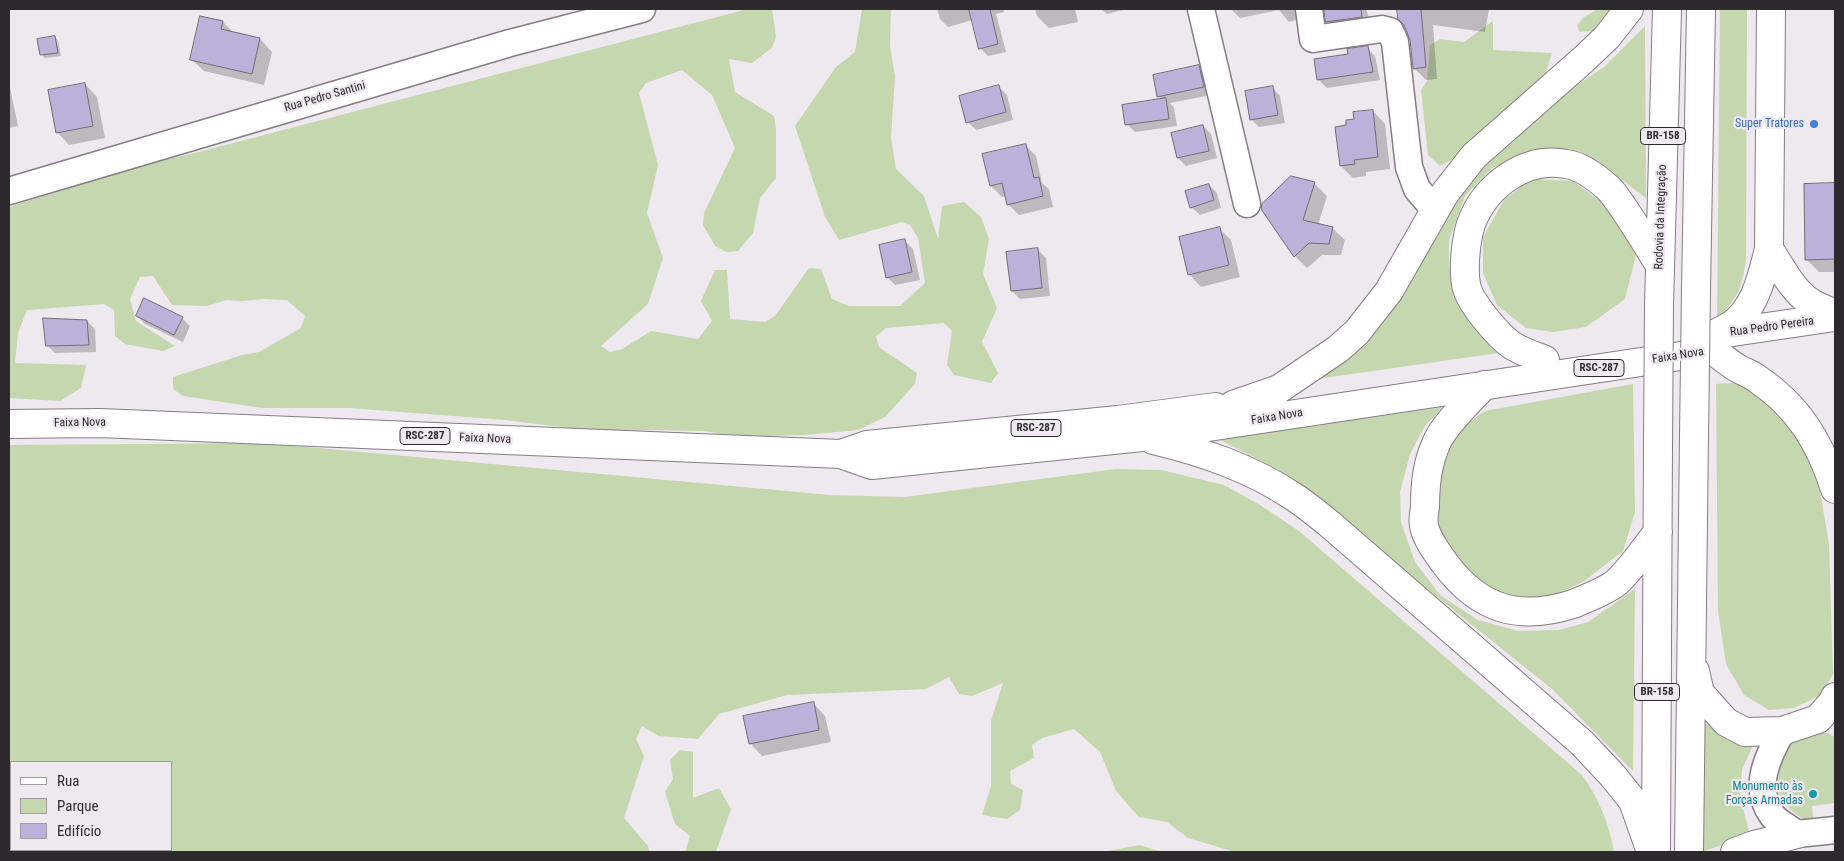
<!DOCTYPE html>
<html>
<head>
<meta charset="utf-8">
<style>
  body { margin:0 }
  #map { position:relative; width:1844px; height:861px; overflow:hidden; background:#eee8ef; font-family:"Roboto Condensed",sans-serif }
  canvas { display:block }
  .frame { position:absolute; inset:0; border:10px solid #2d2a2d; pointer-events:none }
  .legend { position:absolute; left:10px; top:761px; width:162px; height:90px; box-sizing:border-box; background:#eee8ef; border:1px solid #a19ca1; margin:0; padding:6px 9px; list-style:none; font-size:15px; color:#2d2a2d }
  .legend li { display:flex; align-items:center; gap:10px; height:25px }
  .legend b { width:25px; border:1px solid #a19ca1 }
</style>
</head>
<body>
<div id="map">
<canvas width="1844" height="861"></canvas>
<div class="frame"></div>
<ul class="legend">
<li><b style="height:6px;background:#fff"></b>Rua</li>
<li><b style="height:14px;background:#c5d7af"></b>Parque</li>
<li><b style="height:14px;background:#bdb1db"></b>Edifício</li>
</ul>
</div>
<script>
const g = document.querySelector('canvas').getContext('2d');
g.lineJoin = 'round';
function fill(path, color) { g.fillStyle = color; g.fill(path, 'evenodd'); }
function stroke(path, color, width, dash) { g.strokeStyle = color; g.lineWidth = width; g.lineCap = dash ? 'butt' : 'round'; g.setLineDash(dash || []); g.stroke(path); }
function label(font, color, halo, rows, align = 'center') {
  g.font = font + ' "Roboto Condensed",sans-serif'; g.lineWidth = 4.5; g.setLineDash([]); g.textBaseline = 'middle'; g.strokeStyle = halo; g.fillStyle = color; for (const [text, x, y, turn = 0] of rows) {
    g.save(); g.translate(x, y); g.rotate((+turn || 0) * Math.PI / 180); g.textAlign = isNaN(turn) ? turn : align; if (halo) g.strokeText(text, 0, 0); g.fillText(text, 0, 0); g.restore();
  }
}
fill(new Path2D(`
  M748,9H772L776,37L772,48L752,63L729,59L735,92L774,116L776,128V178L760,198L753,233L738,251L726,252L715,246L703,225L704,213L735,148L712,95L682,70L646,83L639,93L658,165L647,213L663,258L648,304L601,346L610,352L622,349L651,331L698,339L712,321L701,301L715,270H727L730,319L765,322L775,316L809,268L821,269L832,299L849,306H900L925,283L918,238L910,225L902,222L839,240L825,217L795,126L836,67L855,52L862,9H891L890,46L895,76L891,138L896,169L924,196L938,239L942,206L964,202L981,217L989,239L983,274L997,308L982,342L998,373L991,383L954,375L947,365L952,331L944,323L886,328L876,336L879,347L917,373L915,384L885,417L858,430L804,435L740,437L704,431L648,430L602,432L505,420L350,408H262L183,396L173,389V377L242,355L259,352L301,328L305,316L287,300L264,299L242,301L226,300L207,306L172,305L153,276L140,277L130,299L136,321L175,346L163,351L125,344L115,336L114,310L104,304L27,310L18,333L15,363L86,365L81,388L60,401L9,398V207L146,164L191,154Z
  M1598,9H1620L1593,31L1579,32L1577,25L1584,17Z
  M1720,9H1747L1746,260C1741,289 1738,298 1717,319Z
  M1493,21V50L1552,53L1545,75L1464,153L1440,166L1428,155L1421,90L1427,81L1430,45L1440,39L1464,42Z
  M1645,26L1646,198L1605,167L1571,149L1534,153L1492,168L1465,196L1449,240V266L1453,288L1468,318L1484,340L1498,353L1310,380L1439,214L1512,135L1571,89L1604,67Z
  M1531,179L1573,181L1617,214L1636,255L1625,299L1586,327L1553,332L1526,328L1497,305L1483,273V237L1504,200Z
  M1745,382L1798,433L1818,480L1829,544L1833,674L1821,695L1794,708L1769,710L1744,695L1726,664L1718,611L1716,384Z
  M1633,384L1635,512L1623,551L1583,582L1533,605L1486,588L1439,546L1433,508L1447,454L1458,430L1485,411Z
  M1443,407L1425,426L1410,454L1400,492L1401,522L1415,562L1440,595L1478,620L1518,631L1559,630L1588,622L1635,589L1633,771L1552,689L1279,470L1218,439Z
  M263,443L830,495L904,497L1116,469L1161,470L1224,485L1260,505L1299,531L1582,775C1599,799 1609,823 1614,852H1235L1188,838L1167,822L1139,817L1116,791L1100,752L1074,729L1042,738L1032,745L1034,758L1010,771L1011,784L1023,790L1020,810L1007,819L982,815L991,786V721L1003,683L972,696L959,694L949,677L926,689L787,695L719,714L698,739L659,736L642,726L636,739L644,756L624,818L648,846L649,852H9V445ZM11,762H171V850H11Z
  M1705,723L1735,742L1753,745L1742,770L1740,797L1750,835L1702,852Z
  M1814,733H1828L1835,737V803L1812,806L1813,818L1806,820C1778,807 1764,772 1787,747C1790,744 1793,740 1796,739C1801,736 1808,734 1814,733Z
  M680,750L693,752V798L719,788L731,809L716,852H685L690,836L675,824L665,792L673,779L670,760Z
  M1140,845L1162,852H1105L1108,851Z`), '#c5d7af');
fill(new Path2D(`
  M937,9H1003L1004,12L996,14L1006,52L988,56L980,48L973,20L948,27L940,19Z
  M1035,9H1075L1078,22L1049,28L1037,16Z
  M1101,9H1127L1107,14Z
  M1231,9H1309L1304,18L1289,22L1279,10L1240,18Z
  M1325,9H1365L1367,11L1370,24L1335,29L1327,21Z
  M1399,9H1489L1485,32L1433,25L1437,79L1426,80L1414,68L1410,36L1405,24L1399,18Z
  M223,22L234,33L260,39L272,52L264,85L204,71L191,59Z
  M55,37L58,41L61,56L45,58L41,54Z
  M1367,48L1375,56L1380,80L1327,88L1318,79L1349,55Z
  M1198,67L1207,75L1211,95L1170,103L1174,108L1177,126L1135,132L1127,124L1162,100L1158,96Z
  M9,83L18,126L9,128Z
  M85,84L97,97L105,138L69,145L57,132Z
  M999,87L1007,95L1013,120L976,130L968,122Z
  M1272,87L1280,96L1285,123L1259,127L1251,119Z
  M1373,111L1385,124L1390,169L1366,172V176L1353,178L1341,166L1348,126L1355,120Z
  M1203,126L1211,134L1217,158L1186,166L1178,158Z
  M1025,145L1036,156L1042,183L1049,189L1053,207L1019,215L1008,204L1006,196L1002,197L991,186Z
  M1291,177L1315,184L1327,196L1318,225L1332,228L1345,240L1341,255H1322L1307,268L1295,256Z
  M1209,185L1217,193L1221,208L1200,215L1191,207Z
  M1805,185H1835V272H1819L1806,259Z
  M1219,228L1231,240L1240,277L1201,287L1189,274Z
  M905,241L913,249L920,280L895,285L887,277Z
  M1038,250L1046,258L1050,296L1020,299L1012,291Z
  M145,300L182,318L190,326L183,342L145,324L137,316Z
  M87,321L95,329L96,352L55,353L47,345Z
  M813,703L825,716L831,742L762,756L750,743Z`), '#0003');
const building = new Path2D(`
  M969,9H990L998,44L979,49Z
  M1324,9H1361L1362,17L1326,22Z
  M1397,9H1421L1426,67L1413,69L1410,40L1404,25L1398,19Z
  M200,16L223,21L221,29L260,38L252,74L190,60Z
  M55,36L58,53L40,55L37,39Z
  M1368,46L1373,72L1317,80L1314,59L1348,54L1347,49Z
  M1199,65L1204,87L1157,97L1153,75Z
  M85,83L93,126L56,133L48,90Z
  M999,85L1006,112L966,123L959,96Z
  M1273,86L1278,115L1250,120L1245,91Z
  M1166,98L1169,119L1125,125L1122,105Z
  M1373,110L1378,157L1354,160L1355,164L1340,166L1335,127L1346,125V120L1354,119L1353,112Z
  M1203,125L1209,151L1177,158L1171,133Z
  M1026,144L1034,178L1039,177L1043,196L1007,205L1002,183L990,186L982,154Z
  M1291,176L1315,182L1303,220L1333,227L1329,244L1309,243L1294,257L1261,209L1262,204Z
  M1835,183V259L1805,260L1804,184Z
  M1209,184L1214,200L1190,208L1185,191Z
  M1220,227L1229,265L1188,275L1179,237Z
  M905,239L912,272L886,278L879,245Z
  M1038,248L1042,288L1011,291L1006,252Z
  M144,298L183,317L174,335L136,316Z
  M43,318L87,320L89,345L46,346Z
  M814,702L819,730L749,744L743,716Z`);
fill(building, '#bdb1db');
stroke(building, '#6f6d74', 1);
const minor = new Path2D(`
  M1201,9L1247,204
  M1309,9L1313,39L1382,29L1390,31L1395,42L1409,167L1417,189L1435,210
  M9,191L510,43L642,9
  M1782,731C1768,756 1752,787 1772,815C1777,822 1789,828 1797,834L1835,830`);
const major = new Path2D(`
  M1769,249C1781,267 1792,290 1810,302C1818,307 1827,310 1835,314
  M1719,334L1835,317
  M1710,336C1716,333 1722,331 1728,327C1755,312 1762,276 1769,249L1771,9`);
const highway = new Path2D(`
  M1696,289L1701,9
  M1659,305L1667,9
  M1545,360C1535,356 1523,352 1513,346C1499,337 1468,301 1466,284C1463,268 1466,239 1471,224C1485,186 1525,156 1566,164C1581,166 1597,178 1608,188C1613,192 1616,198 1620,203C1634,223 1646,243 1659,264
  M1484,385C1470,401 1443,425 1436,444C1427,464 1425,484 1425,507C1424,512 1423,520 1424,526C1427,540 1438,554 1446,565C1480,610 1520,621 1573,604C1583,600 1609,589 1617,582C1631,569 1645,548 1658,532
  M1233,405L1279,389L1338,349L1357,332L1389,291L1445,193L1474,156L1584,59L1607,37L1629,9
  M9,424L100,423L841,454L872,465L1142,437L1714,351C1722,357 1730,364 1739,369C1744,372 1751,374 1756,378C1798,406 1820,442 1835,489
  M1153,440C1203,452 1251,468 1294,497C1308,506 1321,517 1333,527L1582,743L1613,776L1633,801L1651,852
  M841,454L867,445L1118,420L1216,407
  M1695,671L1700,693L1726,722L1745,732L1782,731L1818,719L1832,703L1835,697
  M1656,848L1658,445
  M1689,852L1694,436
  M1735,852L1754,845L1797,834`);
stroke(minor, '#847e84', 29);
stroke(major, '#847e84', 30);
stroke(highway, '#847e84', 30);
stroke(minor, '#fff', 26);
stroke(major, '#fff', 28);
stroke(highway, '#fff', 28);
const highwayBridge = new Path2D(`
  M1694,436L1696,289
  M1658,445L1659,305`);
stroke(highwayBridge, '#847e84', 30, []);
stroke(highwayBridge, '#fff', 28);
for (const [x, y, r, color] of [
  [1814,124,5,"#3f7fe0"],
  [1813,794,5,"#0f9aa8"]
]) { const dot = new Path2D(); dot.arc(x, y, r, 0, 2 * Math.PI); g.fillStyle = color; g.fill(dot); stroke(dot, '#eee8ef', 2); }
for (const [x, y, w] of [
  [1663,136,45],
  [1599,368,50],
  [1036,428,50],
  [425,436,50],
  [1657,692,45]
]) { const box = new Path2D(); box.roundRect(x - w / 2, y - 8.5, w, 17, 4); g.fillStyle = '#eee8ef'; g.fill(box); stroke(box, '#2d2a2d', 1); }
label('bold 11px', '#2d2a2d', null, [
  ["BR-158",1663,136],
  ["RSC-287",1599,368],
  ["RSC-287",1036,428],
  ["RSC-287",425,436],
  ["BR-158",1657,692]
]);
label('12px', '#2d2a2d', '#eee8ef', [
  ["Rua Pedro Santini",325,97,-16],
  ["Rodovia da Integração",1661,217,-88],
  ["Rua Pedro Pereira",1772,327,-8],
  ["Faixa Nova",1678,356,-9],
  ["Faixa Nova",1277,417,-9],
  ["Faixa Nova",80,423,-1],
  ["Faixa Nova",485,439,2]
]);
label('12px', '#366cbe', '#eee8ef', [
  ["Super Tratores",1804,124]
], 'right');
label('12px', '#0d838f', '#eee8ef', [
  ["Monumento às",1803,787],
  ["Forças Armadas",1803,801]
], 'right');
</script>
</body>
</html>
